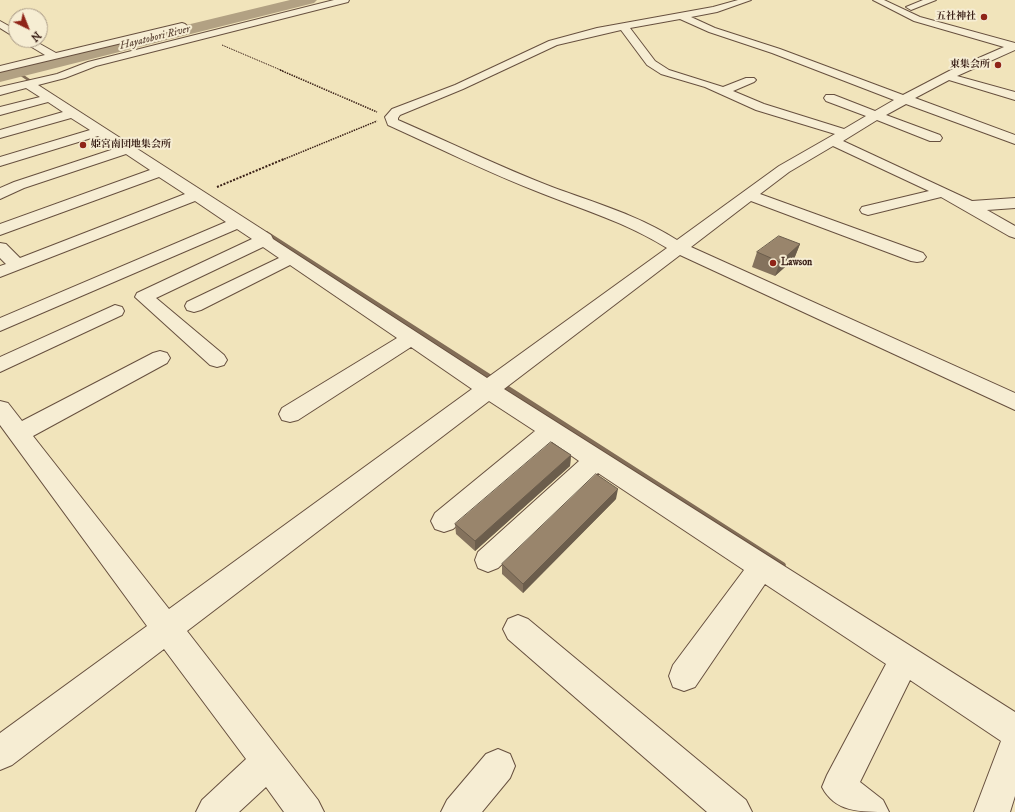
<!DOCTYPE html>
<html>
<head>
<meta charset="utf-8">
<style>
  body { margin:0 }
  #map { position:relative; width:1015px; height:812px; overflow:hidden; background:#f1e4bb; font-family:"IM FELL DW Pica",serif }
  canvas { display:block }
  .north { position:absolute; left:8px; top:8px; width:40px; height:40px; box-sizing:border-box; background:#f6edd3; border:1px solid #aa9b87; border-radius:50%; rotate:137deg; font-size:11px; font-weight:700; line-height:16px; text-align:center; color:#391f16 }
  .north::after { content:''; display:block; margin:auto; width:14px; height:18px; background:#8f2418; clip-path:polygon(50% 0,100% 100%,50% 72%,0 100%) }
</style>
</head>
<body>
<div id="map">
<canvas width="1015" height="812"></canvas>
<div class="north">N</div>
</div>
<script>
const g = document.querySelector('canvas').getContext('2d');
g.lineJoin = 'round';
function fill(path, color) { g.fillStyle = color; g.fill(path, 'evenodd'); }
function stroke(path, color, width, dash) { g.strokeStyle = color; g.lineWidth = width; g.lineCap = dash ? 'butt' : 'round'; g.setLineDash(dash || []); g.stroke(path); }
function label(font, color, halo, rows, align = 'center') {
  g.font = font + ' "IM FELL DW Pica","Noto Serif JP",serif'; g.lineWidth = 4; g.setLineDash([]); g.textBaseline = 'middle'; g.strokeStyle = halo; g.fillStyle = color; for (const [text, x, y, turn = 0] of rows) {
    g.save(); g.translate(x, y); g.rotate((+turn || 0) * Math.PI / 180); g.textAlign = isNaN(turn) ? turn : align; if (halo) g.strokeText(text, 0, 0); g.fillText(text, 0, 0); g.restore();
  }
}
fill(new Path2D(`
  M16,71H18L37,84L34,85L16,73Z
  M263,231H267L785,563L786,565L785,567L782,568L779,567L263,233Z`), '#826d57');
fill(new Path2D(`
  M290,0H317L314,3L0,82V70Z`), '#b2a183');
const minor = new Path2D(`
  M334,0H349L348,2L96,66L65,78L38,85L271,235L273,239L487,378L667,248C627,223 584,210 541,193C489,173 439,148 388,125L385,117L392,109L455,85L549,41L597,28L713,7L738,0H751L717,12L691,17L715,28L780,49L903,95L951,70L1004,47L914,21L873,0H884L920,17L1015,43V50L957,76L1015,92V100L949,80L915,98L1015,135V144L906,104L886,115L940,135L942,138L940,141H930L877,120L843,141L972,201L1015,198V208L987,210L1015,226V238L1009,236L941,197L868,215L862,213L860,210L862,207L929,191L833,146L789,172L760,194L923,253L926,257L923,261L917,262L911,261L751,201L691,247L1015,393V410L680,255L504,389L1015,712V796L1010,812H974L1001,741L910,680L860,782L883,800L889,812C859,812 835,812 822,787L827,775L886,664L765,584L695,687L684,691L673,687L669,676L673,665L744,570L598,473L498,568L488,572L478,568L475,560L478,552L579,461L552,442L453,529L444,532L435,529L431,521L435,513L535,431L489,401L187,631L318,800L324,812H284L266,787L239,812H196L202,800L246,759L164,649L12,765L0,770V733L147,626L0,425V401L8,403L22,421L153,353L160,351L167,353L170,358L167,363L33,436L169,609L472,389L411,347L298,420L290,422L282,420L279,414L282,408L397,338L290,265L201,310L194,312L187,310L185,306L187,302L279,258L263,247L156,298L224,355L227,360L224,365L217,367L210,365L135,297L137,293L252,239L237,229L0,331V318L226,222L195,201L0,277V266L6,264L0,258V243L6,244L20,258L185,194L159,177L0,235V224L150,170L126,154L24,188L0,199V188L14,182L117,148L98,136L0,166V157L90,130L71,118L0,138V130L63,112L48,102L0,115V107L40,97L26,88L0,95V87L57,74L88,62ZM680,19L709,32L772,53L894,100L875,111L834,95H826L824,98L826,101L866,116L844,129L764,104L733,91L754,82L756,80L754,78H746L723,87L669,70L655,61L630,28ZM621,30L647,65L661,74L705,87L756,110L835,134L779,166L677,240C638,215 595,203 552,187C500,167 449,142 398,120V118L400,115L463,89L557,45Z
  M923,0H936L911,10L906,7Z
  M0,21L16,30V38L0,28Z
  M182,23L185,24L187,26L185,28L0,72V66L45,55L20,40H33L56,53Z
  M115,305L122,307L124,311L122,315L0,372V357Z
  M518,615L528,619L746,800L752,812H707L508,639L503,629L508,619Z
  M498,749L510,754L515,766L510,778L482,812H441L447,800L486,754Z`);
stroke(minor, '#67503f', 2);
stroke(new Path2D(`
  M222,45L283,71`), '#391f16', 1, [1.5, 1]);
stroke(new Path2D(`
  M280,70L377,112
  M282,160L377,121`), '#391f16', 1.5, [1.5, 1]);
stroke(new Path2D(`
  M217,187L284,159`), '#391f16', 2, [2, 1.5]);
fill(minor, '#f6edd3');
fill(new Path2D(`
  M800,244L794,259L775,276L752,267L757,252Z
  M571,455L570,466L475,551L456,534L455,524Z
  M616,499L523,593L502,574V564Z`), '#84725d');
fill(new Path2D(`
  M800,244L794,259L775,276L780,262Z
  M571,455L570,466L475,551V541Z
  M618,489L616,499L523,593V584Z`), '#6b5d4c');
const building = new Path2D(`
  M779,236L800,244L780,262L757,252Z
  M551,442L571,455L475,541L455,524Z
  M596,474L618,489L523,584L502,564Z`);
fill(building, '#99856c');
stroke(building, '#6b5d4c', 1);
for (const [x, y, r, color] of [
  [984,17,4,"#8f2418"],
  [998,65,4,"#8f2418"],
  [83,145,4,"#8f2418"],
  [773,263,4,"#8f2418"]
]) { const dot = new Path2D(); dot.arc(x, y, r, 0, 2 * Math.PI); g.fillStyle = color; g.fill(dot); stroke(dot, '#f6edd3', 1.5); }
label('bold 10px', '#391f16', '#f6edd3', [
  ["五社神社",976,17],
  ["東集会所",990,65],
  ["姫宮南団地集会所",91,145,"left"],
  ["Lawson",781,263,"left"]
], 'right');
label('italic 11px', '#634c3c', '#f6edd3', [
  ["Hayatobori River",155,38,-14]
]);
</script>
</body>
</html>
